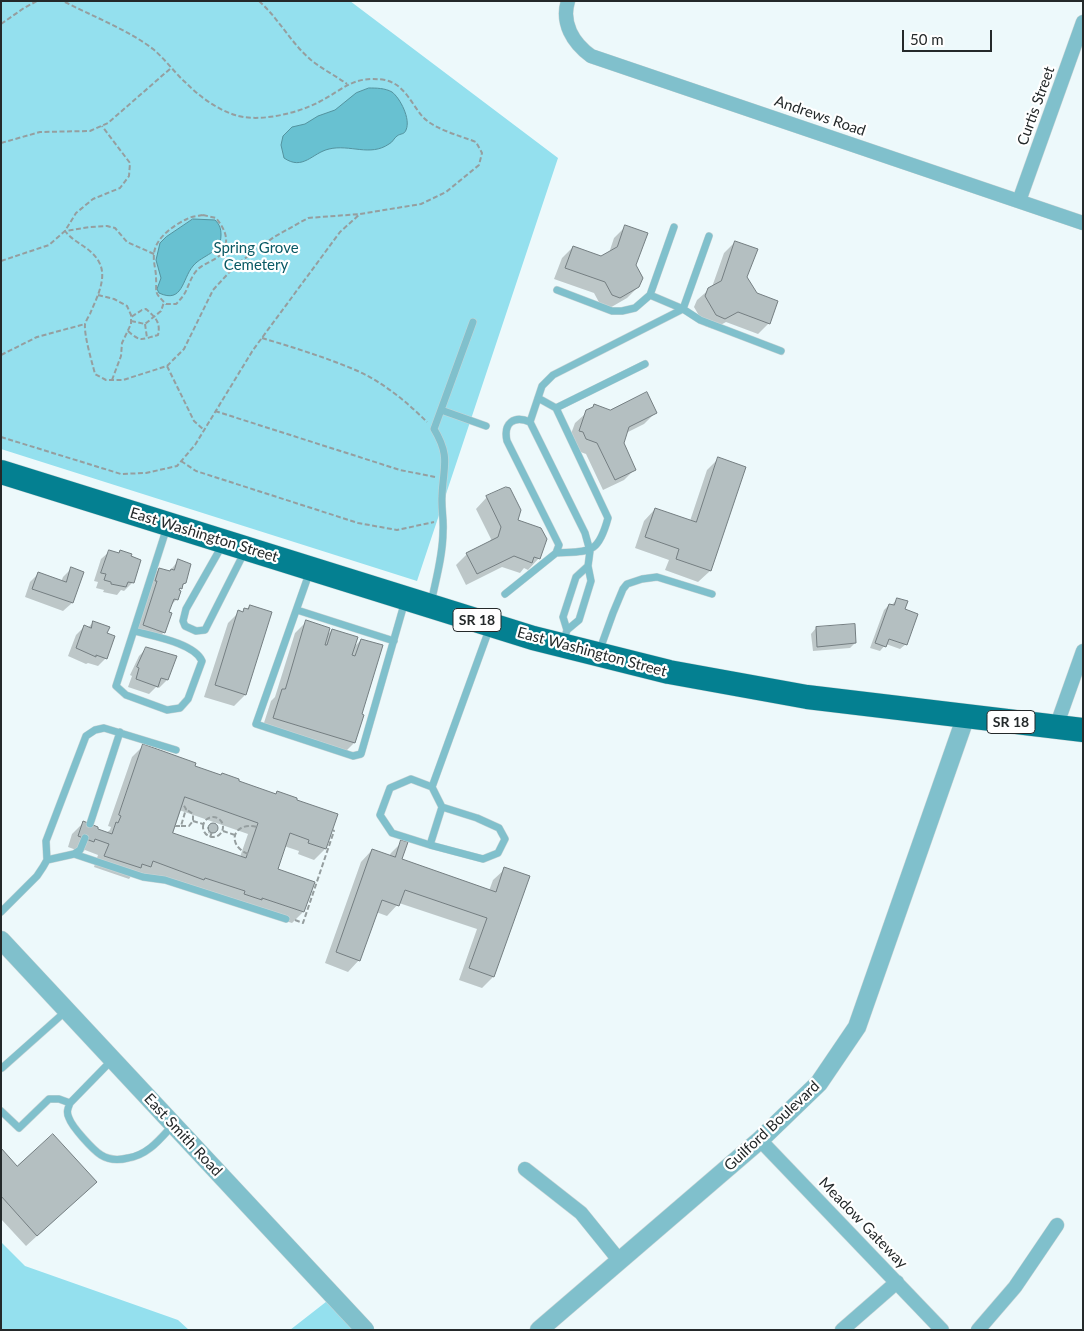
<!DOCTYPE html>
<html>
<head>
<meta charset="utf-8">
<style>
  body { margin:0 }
  #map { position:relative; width:1084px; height:1331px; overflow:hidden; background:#edf9fb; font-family:Lato,sans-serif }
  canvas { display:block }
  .frame { position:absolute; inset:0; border:2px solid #24292a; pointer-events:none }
  .scale { position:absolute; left:902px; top:30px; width:90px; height:22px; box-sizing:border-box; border:2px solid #24292a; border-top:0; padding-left:6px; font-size:15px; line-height:18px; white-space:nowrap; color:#24292a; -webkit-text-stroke:4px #fff; paint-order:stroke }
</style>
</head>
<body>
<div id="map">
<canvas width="1084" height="1331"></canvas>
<div class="frame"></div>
<div class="scale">50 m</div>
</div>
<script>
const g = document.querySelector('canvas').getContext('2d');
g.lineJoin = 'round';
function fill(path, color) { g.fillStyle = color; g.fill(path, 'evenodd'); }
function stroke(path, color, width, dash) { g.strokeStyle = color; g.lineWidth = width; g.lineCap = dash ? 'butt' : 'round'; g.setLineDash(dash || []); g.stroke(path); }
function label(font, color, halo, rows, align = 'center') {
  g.font = font + ' Lato,sans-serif'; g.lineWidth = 4.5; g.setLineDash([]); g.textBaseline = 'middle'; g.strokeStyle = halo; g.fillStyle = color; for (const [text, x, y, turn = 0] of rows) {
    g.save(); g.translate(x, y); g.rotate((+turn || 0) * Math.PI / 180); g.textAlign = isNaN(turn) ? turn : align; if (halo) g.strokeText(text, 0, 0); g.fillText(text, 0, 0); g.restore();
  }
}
fill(new Path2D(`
  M1,1H350L558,158L417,581L1,449Z
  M1,1242L25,1266L178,1320L189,1330H1Z
  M331,1298L361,1330H290Z`), '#94e0ee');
const water = new Path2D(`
  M369,88C376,88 385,88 392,92C400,98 411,119 406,130C404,135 401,133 397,136C394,138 393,142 389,144C370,157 350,144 329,149C312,153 303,171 284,158L281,145L283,136L292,127L305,124L318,116L335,110L356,93Z
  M193,219L215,220C220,225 221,229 221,235C221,254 203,254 193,266C182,279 183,304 159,293L157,289L161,278L156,260L160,243L166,237Z`);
fill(water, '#68c1d1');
stroke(water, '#54939f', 1);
fill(new Path2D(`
  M625,227L638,287L627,298L608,309L601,306L594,293L554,279L562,258L573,247L601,257L609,253L614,238Z
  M735,242L746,277L769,323L758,334L726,322L713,329L705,326L694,307L697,300L712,287L724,253Z
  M594,406L610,411L655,413L644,424L626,433L622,443L635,469L624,480L603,490L586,454L575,450L568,442L575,423Z
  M718,459L745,468L710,571L698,582L665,570L669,560L635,548L644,521L655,509L690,521L707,470Z
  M487,497L516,521L539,558L528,570L524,568L520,573L502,567L466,585L456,565L467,554L489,543L491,539L476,509Z
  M110,551L140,561L132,583L124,591L121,590L117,595L103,592L104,590L96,588L98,582L94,581L101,559Z
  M178,561L185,583L178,591L177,599L170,606L164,632L156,640L136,634L151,577L159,569L169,572Z
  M71,569L82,572L72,603L63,611L25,597L30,582L38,574L61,582L63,577Z
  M897,599L903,610L906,644L900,649L886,644L880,651L870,648L884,610L889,605L891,606Z
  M250,606L271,613L245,695L234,706L204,697L228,623L239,612L242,613Z
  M93,622L106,634V658L98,666L88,663L86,664L68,656L76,635L84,627L88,628Z
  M306,622L326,636L332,630L353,648L361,640V715L354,743L343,754L262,729L271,701L275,697L295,633Z
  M816,628L855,643L850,648L813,651L811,634Z
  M147,648L175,657L167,680L159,688L156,687L149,694L128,687L132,676L130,675L139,656Z
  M143,746L193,767L237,782L325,849L314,860L298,854L299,851L284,846L276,870L313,882L303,912L292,923L192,891L143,873L138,878L132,875L129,879L94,867L98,855L85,850L82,852L68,847L72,834L83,823L106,833L110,830L111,827L108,826L132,757ZM179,810L248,834L240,857L171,833Z
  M215,823L217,827L216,830L211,834L208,833V828Z
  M402,842L400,860L489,891L493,880L505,869L528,877L493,977L482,988L459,980L477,929L399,903L387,916L376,912L359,960L348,972L325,963L361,862L372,850L389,856L391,853Z
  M1,1150L17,1168L84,1193L26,1246L1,1219Z`), '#0003');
const building = new Path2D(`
  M625,225L648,233L636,265L643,278L639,287L620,298L612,295L605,282L565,268L573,246L601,256L617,247Z
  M735,241L758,249L747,277L757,293L778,301L770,324L738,312L725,319L716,315L705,296L708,288L721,281Z
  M647,392L657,413L629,427L624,443L636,470L615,480L597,443L586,439L583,432L579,431L586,410L593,407L594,404L610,410Z
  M718,457L746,467L711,571L676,559L679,549L645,537L655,508L696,522Z
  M506,487L510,488L521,510L518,520L541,528L547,539L540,559L534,557L532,563L514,556L477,574L466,553L498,537L501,527L486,496Z
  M109,550L119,553L120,550L132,554L131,556L141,560L134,583L128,582L126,587L111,584V582L104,580L106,574L101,573Z
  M178,559L191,564L186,583L183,584L182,589L180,588L179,590L181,591L178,600L174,599L169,612L172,613L165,633L143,625L157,581H155L159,568L170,571L171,569L174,570Z
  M71,567L84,572L73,603L32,589L38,572L66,582Z
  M897,598L908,601L905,609L918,614L907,645L889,639L886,647L875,643L889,604L894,605Z
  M250,605L272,612L246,695L215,685L238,610L243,612L244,608L248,609Z
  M306,620L330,628L325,645H327L332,629L358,637L352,655L355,656L361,639L383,645L362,714L364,715L355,743L273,718L282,689H285Z
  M93,621L110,627L107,633L115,636L107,659L96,655V657L76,648L84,625L91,628Z
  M855,624L856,643L817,647L816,627Z
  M146,647L177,656L168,680L161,678L158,687L136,679L139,668L137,667Z
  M143,744L196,763L195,766L221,775L222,773L239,779V781L276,794L277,791L297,798V800L338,814L326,849L308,843L309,840L290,833L278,869L315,882L304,912L262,898V900L244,894L245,891L205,878L204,880L153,861L151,867L142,864L141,868L104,856L109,844L95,839L94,842L78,836L83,821L98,827V829L112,834L116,822L118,823L121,816L119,815ZM185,797L258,823L246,858L173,833Z
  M208 828a5 5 0 1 1 10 0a5 5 0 1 1-10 0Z
  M401,840L408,842L402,859L496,892L504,867L530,876L494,977L469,968L487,918L405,890L399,906L382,900L360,961L336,952L372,849L395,857Z
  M53,1134L97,1182L37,1236L1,1196V1148L17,1166Z`);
fill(building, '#b4bfc1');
stroke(building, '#747e81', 1);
const service = new Path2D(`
  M557,290L612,311H622L635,308L650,295L674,227
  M650,295L683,309L709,236
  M538,398L556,408L608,518C598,555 590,551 556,553
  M556,408L645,364
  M441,410L486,426
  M530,422L542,386L553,375L683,309L700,320L781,351
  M223,544L186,609L183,621L185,626L196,631L205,630L245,551
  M310,571L256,724L353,756L361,754L405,601
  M505,594L556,553L559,545L507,441C503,423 514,415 530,422L585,533L590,551L588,566
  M431,603C436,579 443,555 443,531C444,519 441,508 442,496C443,467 451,457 434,429L473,322
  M297,610L394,641
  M134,631C152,636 194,643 202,661L188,699L180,708L167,710L126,695L116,686L167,527
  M563,643L567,630L579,620L591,581L588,566L576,577L563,617L567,630
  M599,652L613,613L623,589L627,584L642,579L657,577L712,594
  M432,787L442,807L477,818L499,828L505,839L498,853L483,859L430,845L392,833L380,815L390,788L411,779L432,787L490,627
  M90,824L120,732
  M430,845L442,807
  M74,854L143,877L165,880L286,919
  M47,860L74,854L80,850L85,838
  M1,912L37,876L43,867L47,860L46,841L86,736L95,730L104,728L176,750
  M112,1060L70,1103C68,1108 66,1112 69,1118C72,1127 93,1150 101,1155C109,1160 120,1160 128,1158C148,1155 160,1139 173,1125
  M2,1068L66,1011
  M1,1111L19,1128L49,1099H59L70,1103`);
const minor = new Path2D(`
  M568,1C561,23 573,43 591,56L1083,223
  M1019,201L1083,22
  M1056,727L1083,651
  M760,1140L942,1330
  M525,1169L581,1213L619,1260
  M842,1330L897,1282
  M978,1330L1015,1287L1057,1225`);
const tertiary = new Path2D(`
  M1,940L365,1330
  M539,1330L760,1140L819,1083L857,1027L966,716`);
const trunk = new Path2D(`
  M1,472L533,638L669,672L807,697L1083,730`);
stroke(service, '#c9d4d5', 8);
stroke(minor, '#c9d4d5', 15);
stroke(tertiary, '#c9d4d5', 19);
stroke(trunk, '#c9d4d5', 25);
stroke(new Path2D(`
  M259,1C279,19 291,43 311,60C322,69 336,76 347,84
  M1,24L24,8L37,1
  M1,143L40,132L90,131L108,123L171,68
  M203,215L216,218C225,229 232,243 219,256C211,263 200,264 194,274C186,287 189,291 176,304H166C153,291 157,294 156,277C156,270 153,262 154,254C155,238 174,225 187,219C192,216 198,216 203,215Z
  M154,254L127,242L115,228L107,226L90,227L65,231C75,244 91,247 99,262C108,278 96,299 90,314C88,317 86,321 85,324C84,336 92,362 95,374L106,380H123L167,366L184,349L213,290L236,265L274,237L308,218L360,214
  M1,261L49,245L65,231L76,213L93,199L120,188L129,176L130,163L102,126
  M98,295L114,299L127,306L131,315V324L122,343L121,356L112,380
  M131,321L145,324L161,311L164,302
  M145,324L147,338
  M128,331C141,343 142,339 158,335C161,322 155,317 146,309L142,310L131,317
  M262,338C295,348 328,358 360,372C385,384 408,403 427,422
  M1,355L37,337L85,324
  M167,366L194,421L204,430
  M215,411L400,470L435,477
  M1,437L121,474L146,473L177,466L195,445L253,350L340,232L360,214L421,204L446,192L479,165L482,153L476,142C461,136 433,129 422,116C411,103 404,84 385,80C354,75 344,89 319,102C298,113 259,123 235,115C216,109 199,96 185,82C174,72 165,59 153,49C130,31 90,15 63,1
  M181,461L196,471L358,523L397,530L434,522
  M203 827a10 10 0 1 1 20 0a10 10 0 1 1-20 0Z
  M193,821L203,824
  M175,826H181L186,809L183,804
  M181,826H189L193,821V814L186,809
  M223,831L235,835
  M210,837L212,832
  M248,854C225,844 234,821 257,827
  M295,920L303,923L334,831L333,830`), '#959e9f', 2, [5, 2.5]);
stroke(service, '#80c0cc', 7);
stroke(minor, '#80c0cc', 14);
stroke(tertiary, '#80c0cc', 18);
stroke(trunk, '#048091', 24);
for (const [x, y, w] of [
  [477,620,48],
  [1011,722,48]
]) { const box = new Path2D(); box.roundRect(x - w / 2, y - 11.5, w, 23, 4); g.fillStyle = '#fff'; g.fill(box); stroke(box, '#24292a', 1); }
label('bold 14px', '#24292a', null, [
  ["SR 18",477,620],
  ["SR 18",1011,722]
]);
label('15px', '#24292a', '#fff', [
  ["Curtis Street",1036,106,-70],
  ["Andrews Road",820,116,19],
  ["East Washington Street",204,535,17],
  ["East Washington Street",592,652,15],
  ["Guilford Boulevard",772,1126,-43],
  ["East Smith Road",183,1135,47],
  ["Meadow Gateway",863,1223,46]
]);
label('15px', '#095964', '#fff', [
  ["Spring Grove",256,248],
  ["Cemetery",256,265]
]);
</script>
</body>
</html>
